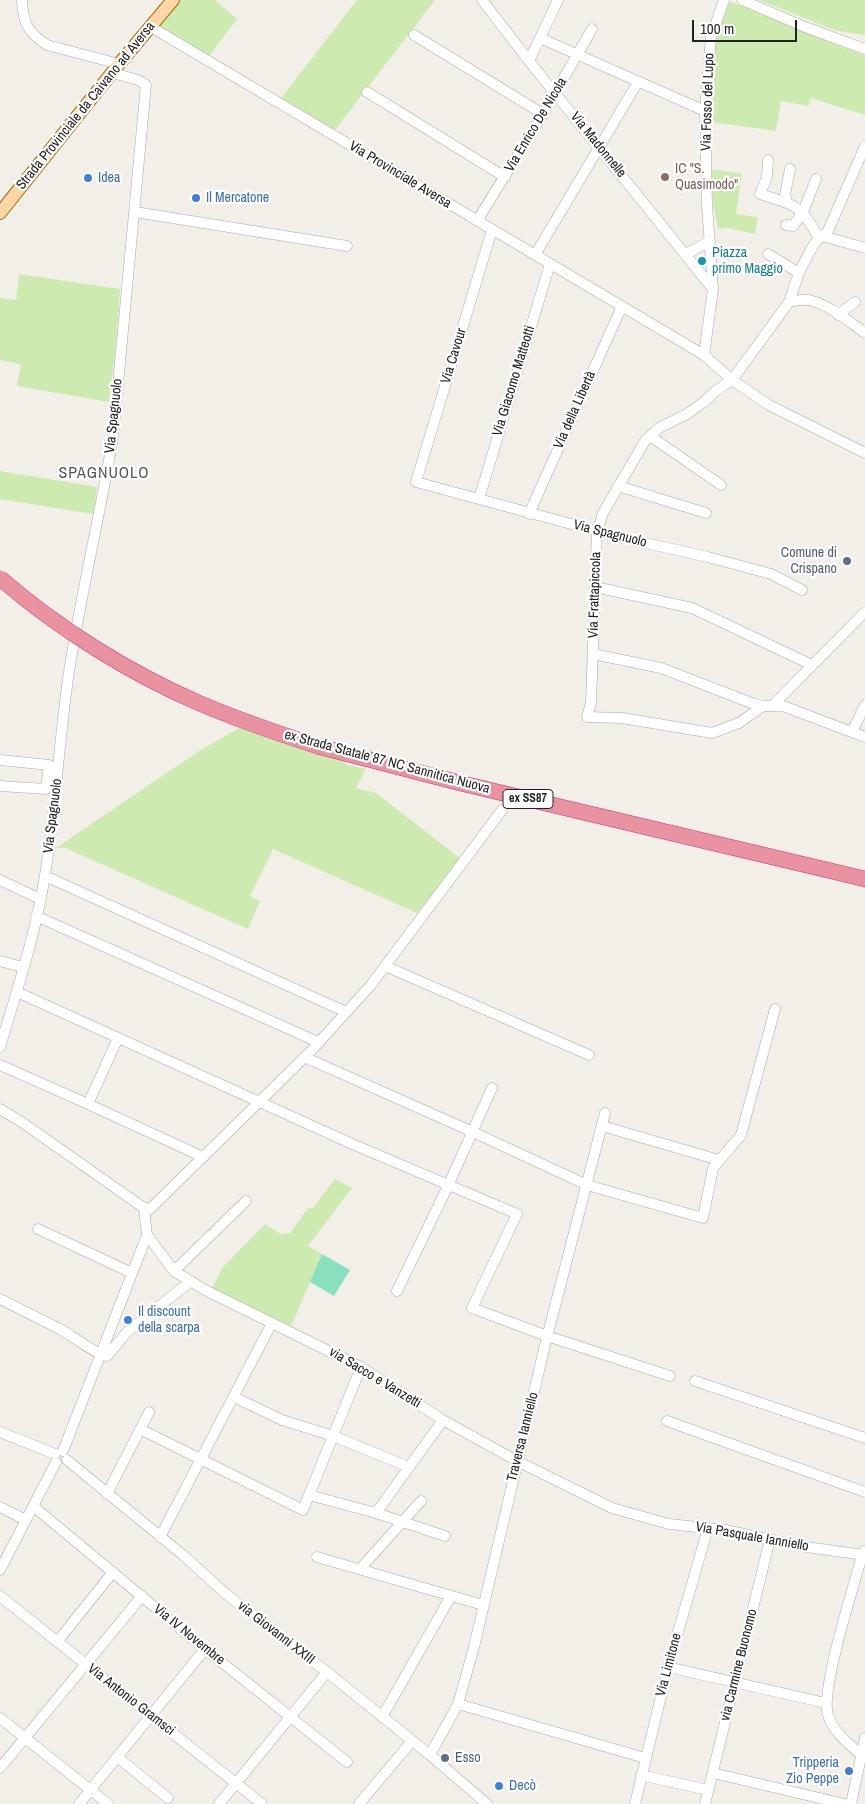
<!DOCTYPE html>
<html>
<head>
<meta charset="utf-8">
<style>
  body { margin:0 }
  #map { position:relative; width:865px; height:1804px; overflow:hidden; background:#f2efe9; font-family:"Archivo Narrow",sans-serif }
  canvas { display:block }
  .scale { position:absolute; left:692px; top:20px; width:105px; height:22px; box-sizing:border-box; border:2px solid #222; border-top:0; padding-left:6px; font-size:15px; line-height:18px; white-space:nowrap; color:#222; -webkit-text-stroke:4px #fff; paint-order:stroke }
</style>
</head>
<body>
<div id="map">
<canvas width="865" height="1804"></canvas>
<div class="scale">100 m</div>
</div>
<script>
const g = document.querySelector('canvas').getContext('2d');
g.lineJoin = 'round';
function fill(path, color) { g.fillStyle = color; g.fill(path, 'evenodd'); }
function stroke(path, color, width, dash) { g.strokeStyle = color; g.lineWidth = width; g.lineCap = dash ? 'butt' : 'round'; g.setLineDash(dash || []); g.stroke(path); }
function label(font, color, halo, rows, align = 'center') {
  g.font = font + ' "Archivo Narrow",sans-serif'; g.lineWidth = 4.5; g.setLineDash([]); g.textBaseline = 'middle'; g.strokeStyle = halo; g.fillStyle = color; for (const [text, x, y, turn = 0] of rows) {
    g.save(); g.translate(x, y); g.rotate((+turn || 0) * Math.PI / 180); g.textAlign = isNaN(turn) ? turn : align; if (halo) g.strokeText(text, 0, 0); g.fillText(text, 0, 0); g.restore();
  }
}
fill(new Path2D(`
  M178,0H215L237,19L209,56L159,26Z
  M357,0H435L335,130L281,98Z
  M759,0H865V34L862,35L834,30Z
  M731,2L865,56V115L811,98L809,106L781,101L776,131L712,122L715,41L727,5Z
  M711,169L742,174L736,214L758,217L755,234L728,228L718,229L713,203Z
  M19,274L120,289L116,344L109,402L17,386L21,364L0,360V298L16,300Z
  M0,471L97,487L93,514L0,499Z
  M241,727L346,760L345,764L366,769L356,788L376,793L461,859L417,913L273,849L250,896L260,901L248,929L65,848H56L199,751Z
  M335,1179L352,1188L308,1246L322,1254L291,1326L212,1288L223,1267L265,1224L281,1234L290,1233L309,1207L312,1209Z`), '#cdebb0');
fill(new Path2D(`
  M322,1254L350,1270L334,1296L310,1282Z`), '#88e0be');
const minor = new Path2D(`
  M22,0C23,23 28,33 47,45L119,64
  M482,0L529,61L713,289
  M742,0L805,27L865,49
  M151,27L704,355L732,380L769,405L865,453
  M414,35L543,114
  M540,38L705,111
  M529,61L558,0
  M367,92L505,177
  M768,160L767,177L760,194C796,206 801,204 819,239
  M787,203L785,195L790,169
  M135,212L347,246
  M477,221L543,114L592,29
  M786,225L793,226L803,212L816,179
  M492,230L416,482L619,537L708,557L771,574L802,590
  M822,236L865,248
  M686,254L710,241
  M768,254L799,273
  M535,255L638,82
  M789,302C796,301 803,299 809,300C830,305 848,321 865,333
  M838,315L855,302
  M704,355L713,289L707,205L705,111L711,37L724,0
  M650,436L721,485
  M618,486L706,513
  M479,499L550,264
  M529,514L622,306
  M595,587L692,608L812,665
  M593,654L661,668L754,704L763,706H772L865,612
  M763,706L739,723L712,733L622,718L587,717L591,703L597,532L603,513L645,441L659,428L687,414L704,402L717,390L732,380L789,302L799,273L810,251L817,240L828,231L865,146
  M772,706H783L865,737
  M852,732L865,705
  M0,760L49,765L46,789L0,786
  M45,876L346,1012
  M0,880L40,899
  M36,916L318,1042
  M0,961L23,967
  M385,966L589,1055
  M17,992L350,1143L517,1214L472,1308L547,1336L670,1376
  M0,1047C17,990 36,933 45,875C56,807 59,739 69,672C81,593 100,516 113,437L146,85L138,80L113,73
  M304,1057L473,1132L587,1185L703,1218L713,1168L741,1135L775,1009
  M0,1065L88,1104L203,1157
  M88,1104L118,1038
  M0,1109L23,1123L144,1208L150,1209L311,1051L371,985L502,810
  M602,1126L719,1160
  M144,1208L147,1235L174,1271L205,1290L361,1367L443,1420L517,1461L612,1508L669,1524L725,1530L806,1547L865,1555
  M38,1229L132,1273
  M174,1271L246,1201
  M397,1291L448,1186L492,1088
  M0,1299C20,1309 40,1319 60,1329C71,1335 97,1355 107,1356L127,1332L191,1281
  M695,1381L865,1438
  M234,1397L282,1420L333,1436L409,1467
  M667,1421L865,1492
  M140,1429L303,1510L361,1367
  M0,1432L55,1454
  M63,1451L147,1235
  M67,1460L183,1555L226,1594L327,1672L430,1755L487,1804
  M107,1494L149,1412
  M309,1495L376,1513L445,1536
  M33,1506L205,1649L347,1762
  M0,1507L26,1520
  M376,1513L443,1420
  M160,1537L272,1323
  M317,1557L483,1605
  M360,1569L421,1501
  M0,1570L56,1462
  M0,1596L262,1804
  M57,1642L113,1572
  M668,1667L826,1703
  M458,1704L645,1758
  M382,1717L451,1596
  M0,1718L108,1804
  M430,1755L458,1704L474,1647L545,1345L605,1113
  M861,1755C848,1743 833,1732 828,1715C820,1691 854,1585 862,1556L864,1551
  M117,1757L168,1798
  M0,1768L142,1596
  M713,1773L845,1804
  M641,1775L708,1790
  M79,1804L205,1649
  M219,1804L327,1672
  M359,1804L412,1741
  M635,1804L668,1667L708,1528
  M705,1804L770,1539
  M851,1804L865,1738`);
const major = new Path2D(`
  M0,213L119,64L173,0`);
const highway = new Path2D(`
  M317,746L460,783L865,879`);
stroke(minor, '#a9a9a9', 11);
stroke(major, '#a06b00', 14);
stroke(highway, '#dc2a67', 16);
stroke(minor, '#fff', 10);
stroke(major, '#fcd6a4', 12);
stroke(highway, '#e892a2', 15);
const highwayBridge = new Path2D(`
  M0,578C56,627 131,674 199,703C238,720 277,733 317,746`);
stroke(highwayBridge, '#dc2a67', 16, []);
stroke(highwayBridge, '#e892a2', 15);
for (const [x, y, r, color] of [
  [665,177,5,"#8d6e63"],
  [88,178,5,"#3f7fe0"],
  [196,198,5,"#3f7fe0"],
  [702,261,5,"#0f9aa8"],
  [847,561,5,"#5c6f8a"],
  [128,1320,5,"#3f7fe0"],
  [445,1758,5,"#5c6f8a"],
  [849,1771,5,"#3f7fe0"],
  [499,1786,5,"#3f7fe0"]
]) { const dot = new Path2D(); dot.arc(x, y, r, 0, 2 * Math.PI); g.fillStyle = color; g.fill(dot); stroke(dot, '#fff', 2); }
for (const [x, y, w] of [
  [528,799,50]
]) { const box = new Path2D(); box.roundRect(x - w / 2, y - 9.5, w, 19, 4); g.fillStyle = '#fff'; g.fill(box); stroke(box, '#222', 1); }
label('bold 12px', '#222', null, [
  ["ex SS87",528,799]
]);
label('14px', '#222', '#fff', [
  ["Via Fosso del Lupo",708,102,-88],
  ["Strada Provinciale da Caivano ad Aversa",86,106,-51],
  ["Via Enrico De Nicola",536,125,-59],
  ["Via Madonnelle",598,145,51],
  ["Via Provinciale Aversa",400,175,31],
  ["Via Cavour",454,356,-73],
  ["Via Giacomo Matteotti",514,381,-73],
  ["Via della Libertà",575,410,-66],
  ["Via Spagnuolo",114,416,-84],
  ["Via Spagnuolo",610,534,14],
  ["Via Frattapiccola",595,595,-88],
  ["ex Strada Statale 87 NC Sannitica Nuova",387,762,15],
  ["Via Spagnuolo",53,816,-83],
  ["via Sacco e Vanzetti",375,1378,31],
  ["Traversa Ianniello",523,1437,-76],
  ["Via Pasquale Ianniello",752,1537,10],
  ["via Giovanni XXIII",276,1633,38],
  ["Via IV Novembre",189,1635,39],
  ["Via Limitone",669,1665,-75],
  ["via Carmine Buonomo",739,1665,-76],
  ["Via Antonio Gramsci",131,1700,38]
]);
label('14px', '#785e54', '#fff', [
  ["IC \"S.",675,169],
  ["Quasimodo\"",675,185]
], 'left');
label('14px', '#366cbe', '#fff', [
  ["Idea",98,178],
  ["Il Mercatone",206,198],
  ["Il discount",138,1312],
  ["della scarpa",138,1328],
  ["Tripperia",839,1763,"right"],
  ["Zio Peppe",839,1779,"right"],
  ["Decò",509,1786]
], 'left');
label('14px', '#0d838f', '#fff', [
  ["Piazza",712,253],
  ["primo Maggio",712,269]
], 'left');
label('14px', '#4e5e75', '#fff', [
  ["Comune di",837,553],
  ["Crispano",837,569],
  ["Esso",455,1758,"left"]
], 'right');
g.letterSpacing = '1px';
label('16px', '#555', '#fff', [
  ["SPAGNUOLO",104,474]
]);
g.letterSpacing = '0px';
</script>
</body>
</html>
